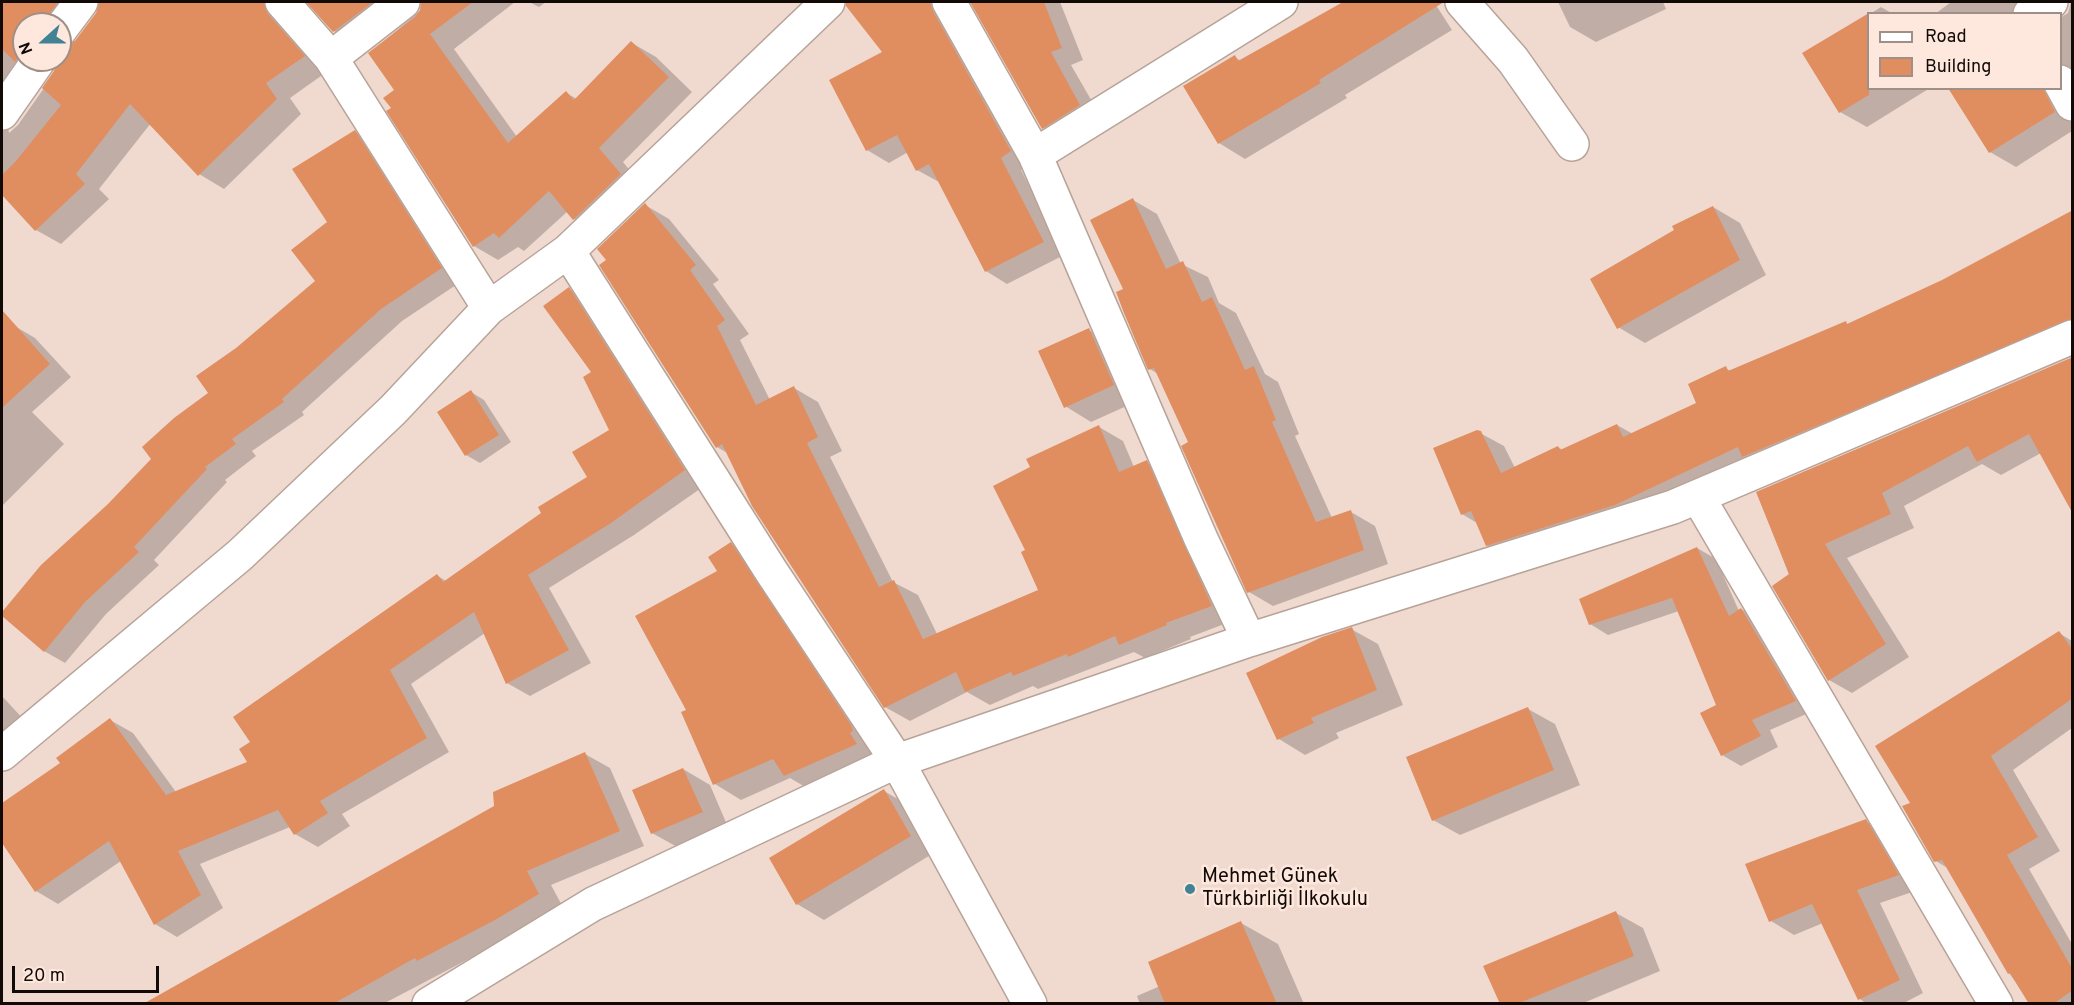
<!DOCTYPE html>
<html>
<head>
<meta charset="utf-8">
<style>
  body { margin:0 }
  #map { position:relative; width:2074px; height:1005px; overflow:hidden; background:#f0dad0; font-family:Overpass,sans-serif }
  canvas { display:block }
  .frame { position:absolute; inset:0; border:3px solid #110a07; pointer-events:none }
  .legend { position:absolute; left:1867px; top:12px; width:195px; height:78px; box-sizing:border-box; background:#fee8dd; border:2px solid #9f8f87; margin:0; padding:8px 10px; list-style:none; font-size:18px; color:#110a07 }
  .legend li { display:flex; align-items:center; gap:12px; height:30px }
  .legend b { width:30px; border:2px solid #9f8f87 }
  .north { position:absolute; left:12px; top:12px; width:60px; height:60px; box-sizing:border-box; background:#fee8dd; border:2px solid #9f8f87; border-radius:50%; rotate:249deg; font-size:16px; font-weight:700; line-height:24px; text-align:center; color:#110a07 }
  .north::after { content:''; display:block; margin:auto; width:21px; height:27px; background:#418394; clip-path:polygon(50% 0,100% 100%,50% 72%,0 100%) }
  .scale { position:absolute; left:12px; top:966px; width:147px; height:27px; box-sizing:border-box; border:3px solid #110a07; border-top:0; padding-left:8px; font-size:18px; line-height:21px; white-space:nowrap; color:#110a07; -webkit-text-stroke:4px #fee8dd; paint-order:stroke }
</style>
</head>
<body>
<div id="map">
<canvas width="2074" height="1005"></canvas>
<div class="frame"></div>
<ul class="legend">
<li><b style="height:8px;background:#fff"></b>Road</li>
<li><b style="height:16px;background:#e08d60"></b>Building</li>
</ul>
<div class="north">N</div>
<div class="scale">20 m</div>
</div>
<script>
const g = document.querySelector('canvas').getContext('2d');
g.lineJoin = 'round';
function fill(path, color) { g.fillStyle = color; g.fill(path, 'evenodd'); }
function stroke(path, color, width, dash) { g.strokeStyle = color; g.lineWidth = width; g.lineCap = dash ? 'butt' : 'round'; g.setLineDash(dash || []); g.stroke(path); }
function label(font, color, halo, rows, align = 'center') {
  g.font = font + ' Overpass,sans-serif'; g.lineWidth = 5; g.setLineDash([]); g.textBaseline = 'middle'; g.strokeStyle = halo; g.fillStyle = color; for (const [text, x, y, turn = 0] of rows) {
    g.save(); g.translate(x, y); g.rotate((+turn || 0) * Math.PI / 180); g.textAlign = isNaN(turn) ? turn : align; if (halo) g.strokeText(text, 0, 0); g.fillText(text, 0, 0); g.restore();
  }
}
fill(new Path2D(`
  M2,2H95L66,42L69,48L98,14L101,2H295L328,71L290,98L301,114L224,189L199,174L151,123L99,189L109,199L61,244L36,230L2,192ZM24,24H60V60L56,71L18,125L9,133L8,126L24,60Z
  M308,2H415L359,45L334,31Z
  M423,2H515L454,49L517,137L566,93L577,99L632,43L656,57L692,92L623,162L645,189L599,233L574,219L568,211L524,251L518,247L498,260L474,246L393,108L396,91L370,53L421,10Z
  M529,2H546L539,7Z
  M848,2H958L1032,164L1021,170L1064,255L1007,284L986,271L939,182L917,170L908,152L889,163L867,150L885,52Z
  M972,2H1060L1083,60L1071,65L1101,117L1064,140L1043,128Z
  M1346,2H1434L1452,30L1345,95L1347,98L1245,159L1219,143L1235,57L1241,61Z
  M1558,2H1663L1666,9L1596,42L1570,27Z
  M1951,2H2066L2048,14H1935Z
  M2071,2H2072V131L2016,167L1990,152L1950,88H2060V18L2068,13Z
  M1881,7L1893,14H1870Z
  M1868,88H1930L1867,127L1840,112Z
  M355,132L376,144L462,281L402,321L302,412L304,415L252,451L256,456L225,480L227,482L154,560L159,565L106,614L65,663L44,651L2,614L37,571L109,505L153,459L210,393L237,349L317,281L329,223Z
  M1133,200L1157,214L1181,264L1208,277L1219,303L1236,313L1265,374L1278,382L1299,434L1295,436L1332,518L1351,512L1375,526L1388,564L1273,606L1249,592L1190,443L1158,374L1150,369L1125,290Z
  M645,205L669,219L719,280L713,284L749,334L740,340L770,400L794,388L818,402L842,451L830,457L893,582L918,595L937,634L1040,591L1027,551L1032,468L1099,427L1123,441L1134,467L1146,462L1171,476L1235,620L1190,637L1191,639L1145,658L1134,652L1038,689L1033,686L990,705L967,692L910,721L885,707L729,454L717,447L609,261Z
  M1713,207L1740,223L1766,275L1645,343L1618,327Z
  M2072,222V339L1510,559L1487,545L1477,523L1462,514L1480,433L1504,446L1515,468L1558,447L1563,450L1617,425L1633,434L1698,403L1726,368L1732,372L1846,323L1849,325Z
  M569,289L592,302L707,484L634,535L549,588L591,663L530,696L507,683L485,633L411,684L449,752L342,814L350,826L318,847L295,834L290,827L200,864L223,908L177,937L155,924L121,861L58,904L36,891L2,840V805L62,763L110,720L133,733L176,792L249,762L253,742L438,576L446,581L544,513L589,477L611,431Z
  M13,325L35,338L71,377L32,412L64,444L2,506V336Z
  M1089,330L1116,345L1140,400L1091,422L1065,406Z
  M2072,359L2041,453L2001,475L1982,464L1904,506L1914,528L1847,558L1909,657L1852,693L1829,680L1758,493Z
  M471,392L484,400L511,442L480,463L466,455Z
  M731,544L757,559L883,760L812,791L790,778L741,800L715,784L688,711L719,572Z
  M1697,548L1716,559L1739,611L1741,609L1760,620L1813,711L1770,730L1778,747L1741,766L1722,755L1702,714L1717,706L1679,611L1608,635L1590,624Z
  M1351,629L1378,644L1403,705L1336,733L1339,738L1305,755L1279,739Z
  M2059,633L2072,641V728L2013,770L2060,851L2029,869L2072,944V1004H2031L2009,973L1949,869L1936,861L1913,804Z
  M2,696L26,722L2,745Z
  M1528,709L1555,724L1580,785L1460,835L1433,820Z
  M585,754L610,768L644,846L551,885L564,909L383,1004H192L496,807Z
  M683,769L710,785L728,827L679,848L652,833Z
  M884,791L910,806L937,851L824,920L797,904L771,859Z
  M1865,821L1889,834L1921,889L1880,903L1923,993L1902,1004H1867L1860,999L1823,923L1794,935L1771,921Z
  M1616,913L1643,928L1660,971L1581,1004H1502Z
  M1241,923L1278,944L1304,1004H1140L1137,996L1160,986Z`), '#0003');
fill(new Path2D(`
  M2,2H58L43,24H24V49L15,62L2,49Z
  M99,2H264L268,14L305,56L266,83L277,99L198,176L130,104L76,174L85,184L35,231L2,195V175L16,161L61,105L42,88L54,71L57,60H60V48L75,41L96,13Z
  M306,2H373L333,32Z
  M421,2H473L430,34L508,143L566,91L574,100L631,41L669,77L599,148L621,174L573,220L549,191L499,238L494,233L473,247L386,111L391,108L383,98L394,90L368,53L415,17L420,10Z
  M846,2H930L933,11L1011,151L1001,158L1044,242L985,272L929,164L916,171L897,135L866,151L829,80L882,52L846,6Z
  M970,2H1044L1062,48L1051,52L1080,105L1042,129Z
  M1343,2H1444L1319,80L1321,83L1218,144L1183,86L1235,55L1238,61Z
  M1869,13V95L1839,113L1802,53Z
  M1948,88H2043L2055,112L1989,153Z
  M355,130L442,268L381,309L282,399L284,402L232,439L236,444L205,467L207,469L134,547L139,552L85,602L44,652L2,616V612L41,565L108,504L151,459L142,447L174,418L208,393L196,376L236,348L315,281L291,250L327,222L292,169Z
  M1133,198L1166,269L1183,261L1202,302L1212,297L1245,370L1254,366L1276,420L1272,422L1316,522L1351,510L1364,550L1247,593L1181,446L1188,442L1154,368L1148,370L1124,313L1116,292L1123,289L1090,220Z
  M645,203L696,265L690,270L725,320L717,326L756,405L794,386L818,437L807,443L879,587L894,580L923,639L1038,590L1021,552L1025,550L993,486L1030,467L1026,459L1099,425L1119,472L1147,460L1212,606L1166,623L1167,625L1119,645L1115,636L1068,657L1067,654L1013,676L1011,672L965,692L956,672L884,708L752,506L722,444L716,448L599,265L606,260L597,249Z
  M1713,206L1740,260L1617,329L1590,279L1674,230L1672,226Z
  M2073,210V319L1742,457L1738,447L1615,505L1486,546L1471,511L1461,515L1433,448L1477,430L1481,431L1501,473L1558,446L1560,450L1617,424L1623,437L1696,403L1688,384L1726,366L1728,371L1846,321L1847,324L1942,280Z
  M569,287L685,470L611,523L528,575L569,650L506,684L474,612L390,670L427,738L320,801L328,813L294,835L278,810L178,851L201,895L154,925L109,841L35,892L2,843V803L60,763L56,758L110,718L166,795L247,762L239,749L250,742L233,717L437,574L443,582L541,513L538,507L587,477L572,452L609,430L583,377L591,372L543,306Z
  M2,310L50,364L2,408Z
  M1089,328L1114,385L1064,408L1038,351Z
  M2073,357V514L2029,434L1977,462L1968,446L1882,493L1891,514L1825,544L1886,644L1828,681L1772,586L1789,574L1756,492Z
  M471,390L499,435L465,456L437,412Z
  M731,542L851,725L853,731L850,733L857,744L784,776L773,759L713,785L681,712L686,710L635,616L717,571L708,557Z
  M1697,547L1729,616L1741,608L1796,701L1752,720L1761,736L1721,756L1700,713L1716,705L1672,598L1589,625L1579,599Z
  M1352,627L1377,690L1311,718L1314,723L1277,740L1246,673L1322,637Z
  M2059,631L2073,650V698L1991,756L2038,837L2007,855L2073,970V990L2053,1004H2029L2010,973L2008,974L1942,860L1934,862L1902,806L1910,803L1875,746Z
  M1528,707L1554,770L1432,821L1406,757Z
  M585,752L620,831L527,871L539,894L495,920L417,961L415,958L333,1004H143L494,806L493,792Z
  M683,768L703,812L651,834L632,790Z
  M884,789L911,836L796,905L769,858Z
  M1866,819L1899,875L1857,890L1900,980L1858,1000L1812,904L1769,922L1745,864Z
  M1616,911L1634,956L1517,1004H1500L1483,966Z
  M1241,921L1277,1004H1165L1148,962Z`), '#e08d60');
const minor = new Path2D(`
  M282,2L331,58L489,308
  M949,2L1035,155L1201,539L1249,640
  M1462,2L1513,60L1572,144
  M2030,14L2051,2
  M60,30L81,2
  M331,58L403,2
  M2060,82L2072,104
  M2,113L39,60
  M1035,155L1281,2
  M568,251L771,571L897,761L1030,1004
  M1698,497L1996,1004
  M2,754L240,555L393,410L489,308L568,251L828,2
  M429,1004L593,904L897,761L1249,640L1673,507L2072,337`);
stroke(minor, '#b7a398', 36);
stroke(minor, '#fff', 33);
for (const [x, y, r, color] of [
  [1190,889,6,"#418394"]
]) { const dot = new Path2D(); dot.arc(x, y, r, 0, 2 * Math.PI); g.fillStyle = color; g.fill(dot); stroke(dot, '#fee8dd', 2); }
label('20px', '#110a07', '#fee8dd', [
  ["Mehmet Günek",1202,878],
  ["Türkbirliği İlkokulu",1202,901]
], 'left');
</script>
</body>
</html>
